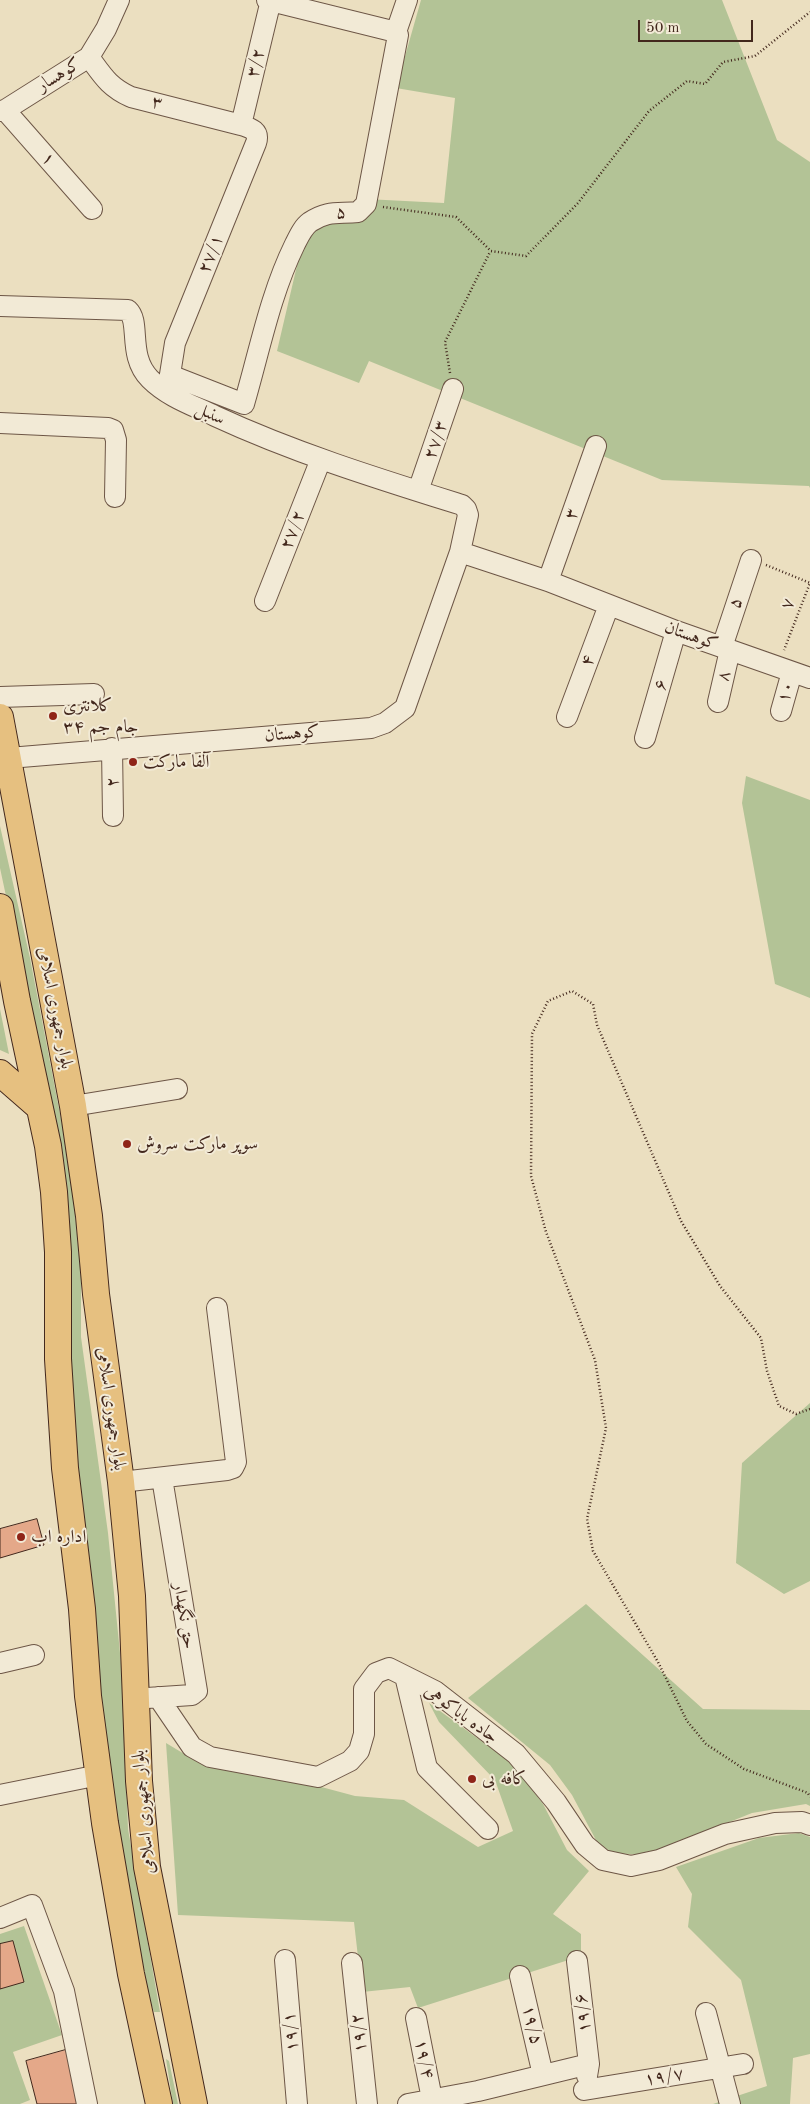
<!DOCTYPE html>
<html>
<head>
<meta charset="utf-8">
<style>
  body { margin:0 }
  #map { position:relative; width:810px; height:2104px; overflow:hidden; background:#ebdfc0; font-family:"Old Standard TT",serif }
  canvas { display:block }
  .scale { position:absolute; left:638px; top:20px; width:115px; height:22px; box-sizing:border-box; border:2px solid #43281d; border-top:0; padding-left:6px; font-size:15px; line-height:18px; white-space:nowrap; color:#43281d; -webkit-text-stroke:4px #f2ead6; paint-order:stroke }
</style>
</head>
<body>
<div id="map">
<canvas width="810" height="2104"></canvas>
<div class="scale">50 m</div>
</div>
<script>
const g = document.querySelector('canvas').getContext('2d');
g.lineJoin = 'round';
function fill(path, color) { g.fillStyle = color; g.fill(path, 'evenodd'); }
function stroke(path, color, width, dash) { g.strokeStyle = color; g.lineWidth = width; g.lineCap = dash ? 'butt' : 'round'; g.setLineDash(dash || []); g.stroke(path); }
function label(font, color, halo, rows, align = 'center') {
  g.font = font + ' "Old Standard TT",Amiri,serif'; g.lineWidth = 4; g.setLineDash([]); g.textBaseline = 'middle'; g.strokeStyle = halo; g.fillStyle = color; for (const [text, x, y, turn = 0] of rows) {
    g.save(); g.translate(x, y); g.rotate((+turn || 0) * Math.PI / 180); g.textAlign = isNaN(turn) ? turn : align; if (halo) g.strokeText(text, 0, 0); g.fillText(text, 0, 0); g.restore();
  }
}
fill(new Path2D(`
  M421,0H722L777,140L810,162V488L809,486L662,480L369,361L359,383L277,351L302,244L319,221L366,199L444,203L455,98L396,88Z
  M746,776L810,800V998L775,984L742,803Z
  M0,826L30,958L71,1171L81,1277V1337L108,1533L122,1673L128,1829L160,2012H154L150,2000L116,1830L78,1496L6,896L0,868Z
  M0,1009L9,1054L0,1050Z
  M810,1403V1581L784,1594L736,1563L742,1463Z
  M586,1604L703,1709L810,1710V1806L806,1804L752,1813L647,1855L612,1853L597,1842L572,1795L550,1765L468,1698Z
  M429,1703L513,1764L543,1804L567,1850L589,1871L553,1914L581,1934V1956L418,2008L410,1987L362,1992L354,1922L178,1915L166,1743L201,1764L299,1781L355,1796L404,1800L478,1847L513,1831L495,1780L439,1722Z
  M799,1833L810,1837V2054L793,2058L790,2104H713L767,2086L741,1980L688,1927L692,1894L676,1867L759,1838Z
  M24,1926L62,2035L13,2052L30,2100L20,2104H0V1934Z
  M166,2059L169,2061L178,2104H173Z`), '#b3c396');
const building = new Path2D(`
  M37,1519L44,1545L0,1558V1529Z
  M13,1941L24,1982L0,1989V1944Z
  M69,2049L84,2104H37L26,2061Z`);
fill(building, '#e4a889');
stroke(building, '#43281d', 1);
const minor = new Path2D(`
  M396,32L407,0
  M89,57C103,76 109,87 131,97L241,125C251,128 260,131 256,143L175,343L168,387
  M5,110L92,209
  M0,111L5,110L89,57L106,29L119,0
  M241,125L271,0
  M0,306L128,310C141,322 127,356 150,379C168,397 192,405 215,416C295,453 379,479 462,505L466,509L468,515L460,552L405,708L385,723L371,728L9,758
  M170,375L244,404C260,349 270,295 295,244C299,236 303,227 310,222C328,210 338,214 358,212L366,204L398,35L396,32L267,0
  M0,423L108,428L113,430L116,440L115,497
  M418,491L453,389
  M460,552L548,581L676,631L810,678
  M548,581L596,446
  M265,601L321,459
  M722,647L751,560
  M0,697L94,694
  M718,702L730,650
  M781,711L792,672
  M567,717L609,605
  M645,738L676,631
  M112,748L113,816
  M73,1106L177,1089
  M121,1482L227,1470L233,1468L236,1462L217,1308
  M0,1663L34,1655
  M405,1676L427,1768L488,1829
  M158,1697L192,1747L210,1757L318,1777L350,1761L359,1751L364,1734V1689L376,1673L389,1668L435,1691L516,1754L556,1802L585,1845L603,1860L631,1866L659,1860L725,1834L775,1823L802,1822L810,1825
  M147,1698L192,1695L197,1691L162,1478
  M0,1795L99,1775
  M0,1918L32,1905L64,1991L87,2104
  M285,1960L297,2104
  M577,1961L589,2064L587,2076
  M352,1963L367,2104
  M520,1976L543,2075
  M706,2013L730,2104
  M416,2018L432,2099
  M584,2090L743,2064
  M408,2104L478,2091L589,2064`);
const major = new Path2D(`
  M0,717L73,1106L89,1216L96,1294L121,1482L132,1596L139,1781L147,1867L194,2104
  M0,907L17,1001L48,1146L54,1192L58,1252V1359L65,1468L82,1609L88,1696L105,1823L131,1974L159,2104
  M0,1073L39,1107`);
stroke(minor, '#6d5646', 22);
stroke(major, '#43281d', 28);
stroke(new Path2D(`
  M383,207L456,217L491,251L526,256L578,203L649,111L687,81L705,84L723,62L755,56L810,12
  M450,373L445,342L490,252
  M766,565L810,583L784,650
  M810,1409L796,1414L779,1406L767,1371L761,1338L720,1286L681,1221L597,1025L593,1004L572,991L548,1001L532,1034L531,1176L546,1232L595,1360L606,1428L587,1519L593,1551L658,1662L687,1721L706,1744L744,1769L808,1793L810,1797`), '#43281d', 2.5, [1, 2.5]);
stroke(minor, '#f2ead6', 20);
stroke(major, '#e6c080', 26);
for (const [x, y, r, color] of [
  [53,716,5,"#8f2418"],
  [133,762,5,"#8f2418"],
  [127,1144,5,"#8f2418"],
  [21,1537,5,"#8f2418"],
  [472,1779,5,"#8f2418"]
]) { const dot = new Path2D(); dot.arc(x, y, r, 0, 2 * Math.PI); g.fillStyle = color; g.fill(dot); stroke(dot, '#f2ead6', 2); }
label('18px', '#43281d', '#f2ead6', [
  ["۳/۲",256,63,-76],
  ["کوهسار",59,75,-32],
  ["۳",157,103,14],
  ["۱",48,159,49],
  ["۵",341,213,-4],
  ["۲۷/۱",211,254,-68],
  ["سنبل",210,414,25],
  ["۲۷/۳",436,440,-71],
  ["۳",572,514,-71],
  ["۲۷/۲",293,530,-69],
  ["۵",736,603,-72],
  ["۷",788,604,-69],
  ["کوهستان",691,636,20],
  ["۴",588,661,-69],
  ["۸",724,676,-77],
  ["۶",661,685,-74],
  ["۱۰",786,692,-75],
  ["کوهستان",292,734,-4],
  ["۲",113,782,-91],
  ["بلوار جمهوری اسلامی",55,1008,79],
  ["بلوار جمهوری اسلامی",111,1409,82],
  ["حق نگهدار",184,1616,81],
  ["جاده باباکوهی",461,1714,36],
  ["بلوار جمهوری اسلامی",144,1812,-95],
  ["۱۹/۶",583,2013,-97],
  ["۱۹/۵",532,2025,77],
  ["۱۹/۱",291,2032,-95],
  ["۱۹/۲",359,2033,-96],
  ["۱۹/۴",424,2059,79],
  ["۱۹/۷",664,2077,-9]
]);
label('18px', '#43281d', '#f2ead6', [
  ["کلانتری",63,706],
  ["۳۴ جام جم",63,727],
  ["آلفا مارکت",143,762],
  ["سوپر مارکت سروش",137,1144],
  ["اداره اب",31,1537],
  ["کافه بی",482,1779]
], 'left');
</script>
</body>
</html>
